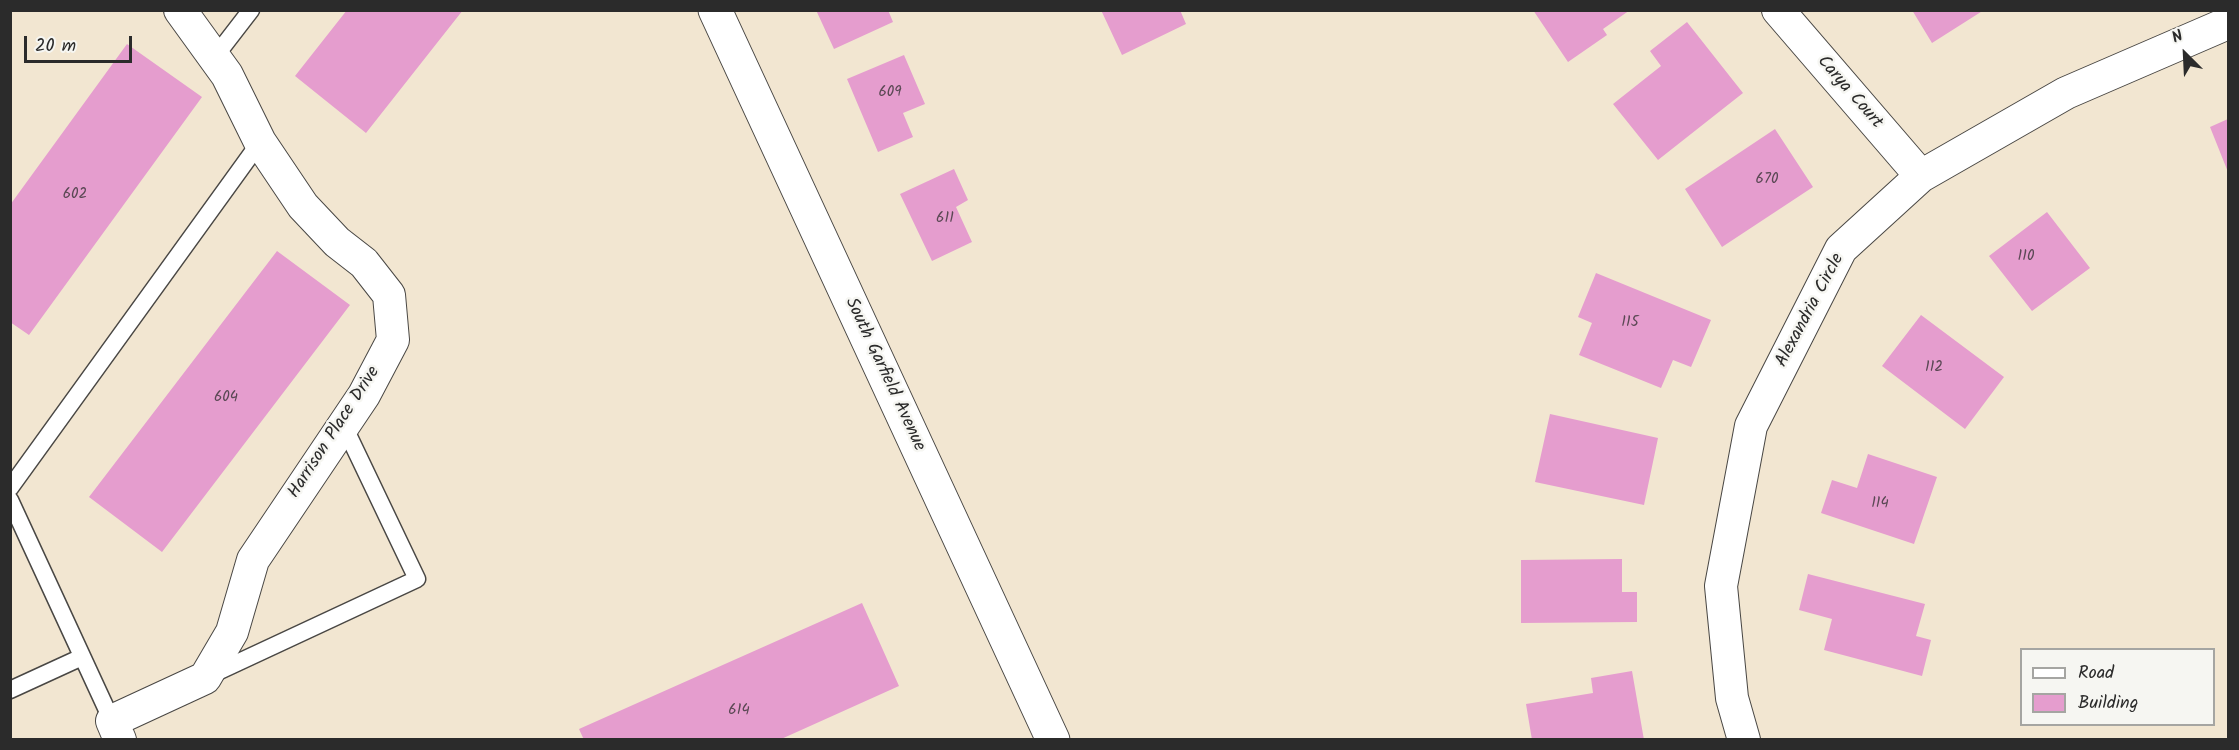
<!DOCTYPE html>
<html>
<head>
<meta charset="utf-8">
<style>
  body { margin:0 }
  #map { position:relative; width:2239px; height:750px; overflow:hidden; background:#f2e6d1; font-family:Kalam,sans-serif }
  canvas { display:block }
  .frame { position:absolute; inset:0; border:12px solid #2b2b2b; pointer-events:none }
  .legend { position:absolute; left:2020px; top:648px; width:195px; height:78px; box-sizing:border-box; background:#f6f6f2; border:2px solid #a5a5a2; margin:0; padding:8px 10px; list-style:none; font-size:18px; color:#2b2b2b }
  .legend li { display:flex; align-items:center; gap:12px; height:30px }
  .legend b { width:30px; border:2px solid #a5a5a2 }
  .north { position:absolute; left:2155px; top:24px; width:60px; height:60px; -webkit-text-stroke:4px #f6f6f2; paint-order:stroke; rotate:336deg; font-size:16px; font-weight:700; line-height:24px; text-align:center; color:#2b2b2b }
  .north::after { content:''; display:block; margin:auto; width:21px; height:27px; background:#2b2b2b; clip-path:polygon(50% 0,100% 100%,50% 72%,0 100%) }
  .scale { position:absolute; left:24px; top:36px; width:108px; height:27px; box-sizing:border-box; border:3px solid #2b2b2b; border-top:0; padding-left:8px; font-size:18px; line-height:21px; white-space:nowrap; color:#2b2b2b; -webkit-text-stroke:4px #f6f6f2; paint-order:stroke }
</style>
</head>
<body>
<div id="map">
<canvas width="2239" height="750"></canvas>
<div class="frame"></div>
<ul class="legend">
<li><b style="height:8px;background:#fff"></b>Road</li>
<li><b style="height:16px;background:#e59dce"></b>Building</li>
</ul>
<div class="north">N</div>
<div class="scale">20 m</div>
</div>
<script>
const g = document.querySelector('canvas').getContext('2d');
g.lineJoin = 'round';
function fill(path, color) { g.fillStyle = color; g.fill(path, 'evenodd'); }
function stroke(path, color, width, dash) { g.strokeStyle = color; g.lineWidth = width; g.lineCap = dash ? 'butt' : 'round'; g.setLineDash(dash || []); g.stroke(path); }
function label(font, color, halo, rows, align = 'center') {
  g.font = font + ' Kalam,sans-serif'; g.lineWidth = 5; g.setLineDash([]); g.textBaseline = 'middle'; g.strokeStyle = halo; g.fillStyle = color; for (const [text, x, y, turn = 0] of rows) {
    g.save(); g.translate(x, y); g.rotate((+turn || 0) * Math.PI / 180); g.textAlign = isNaN(turn) ? turn : align; if (halo) g.strokeText(text, 0, 0); g.fillText(text, 0, 0); g.restore();
  }
}
fill(new Path2D(`
  M347,10H463L366,133L295,76Z
  M816,10H888L893,22L834,49Z
  M1101,10H1180L1186,24L1122,55Z
  M1533,10H1630L1603,29L1607,35L1568,62Z
  M1912,10H1984L1932,43Z
  M1687,22L1743,93L1658,160L1613,104L1661,66L1650,51Z
  M127,44L202,97L29,335L10,322V205Z
  M904,55L925,104L903,113L913,137L878,152L847,79Z
  M2228,119V172L2210,127Z
  M1775,129L1813,187L1722,247L1685,189Z
  M954,169L968,200L956,207L972,242L932,261L900,194Z
  M2047,212L2090,268L2032,311L1989,256Z
  M277,251L350,305L162,552L89,497Z
  M1596,273L1711,320L1691,367L1673,360L1661,388L1579,355L1592,323L1578,317Z
  M1921,315L2004,377L1965,429L1882,366Z
  M1550,414L1658,438L1644,505L1535,482Z
  M1868,454L1937,477L1914,544L1821,513L1832,480L1857,488Z
  M1622,559V592H1637V622L1521,623V560Z
  M1808,574L1925,604L1916,636L1931,640L1922,676L1824,650L1832,619L1799,610Z
  M862,603L899,686L779,740H584L579,729Z
  M1632,671L1644,740H1532L1526,704L1593,693L1591,678Z`), '#e59dce');
const service = new Path2D(`
  M214,58L251,10
  M10,488L260,142
  M10,500L112,721
  M211,675L417,579L343,424
  M10,690L82,657`);
const minor = new Path2D(`
  M1778,10L1921,176
  M120,740L112,721L205,678L232,632L253,560L364,395L393,340L389,295L364,263L337,242L303,206L260,142L227,75L180,10
  M1744,740L1732,698L1721,586L1751,426L1841,249L1921,176L2066,93L2228,23`);
const tertiary = new Path2D(`
  M715,10L1053,740`);
stroke(service, '#494744', 19);
stroke(minor, '#494744', 34);
stroke(tertiary, '#494744', 35);
stroke(service, '#fff', 16);
stroke(minor, '#fff', 32);
stroke(tertiary, '#fff', 33);
label('15px', '#5a4854', null, [
  ["609",890,93],
  ["670",1767,180],
  ["602",75,195],
  ["611",945,219],
  ["110",2026,257],
  ["115",1630,323],
  ["112",1934,368],
  ["604",226,398],
  ["114",1880,504],
  ["614",739,711]
]);
label('18px', '#2b2b2b', '#f6f6f2', [
  ["Carya Court",1849,93,49],
  ["Alexandria Circle",1811,311,-62],
  ["South Garfield Avenue",884,375,65],
  ["Harrison Place Drive",335,433,-57]
]);
</script>
</body>
</html>
